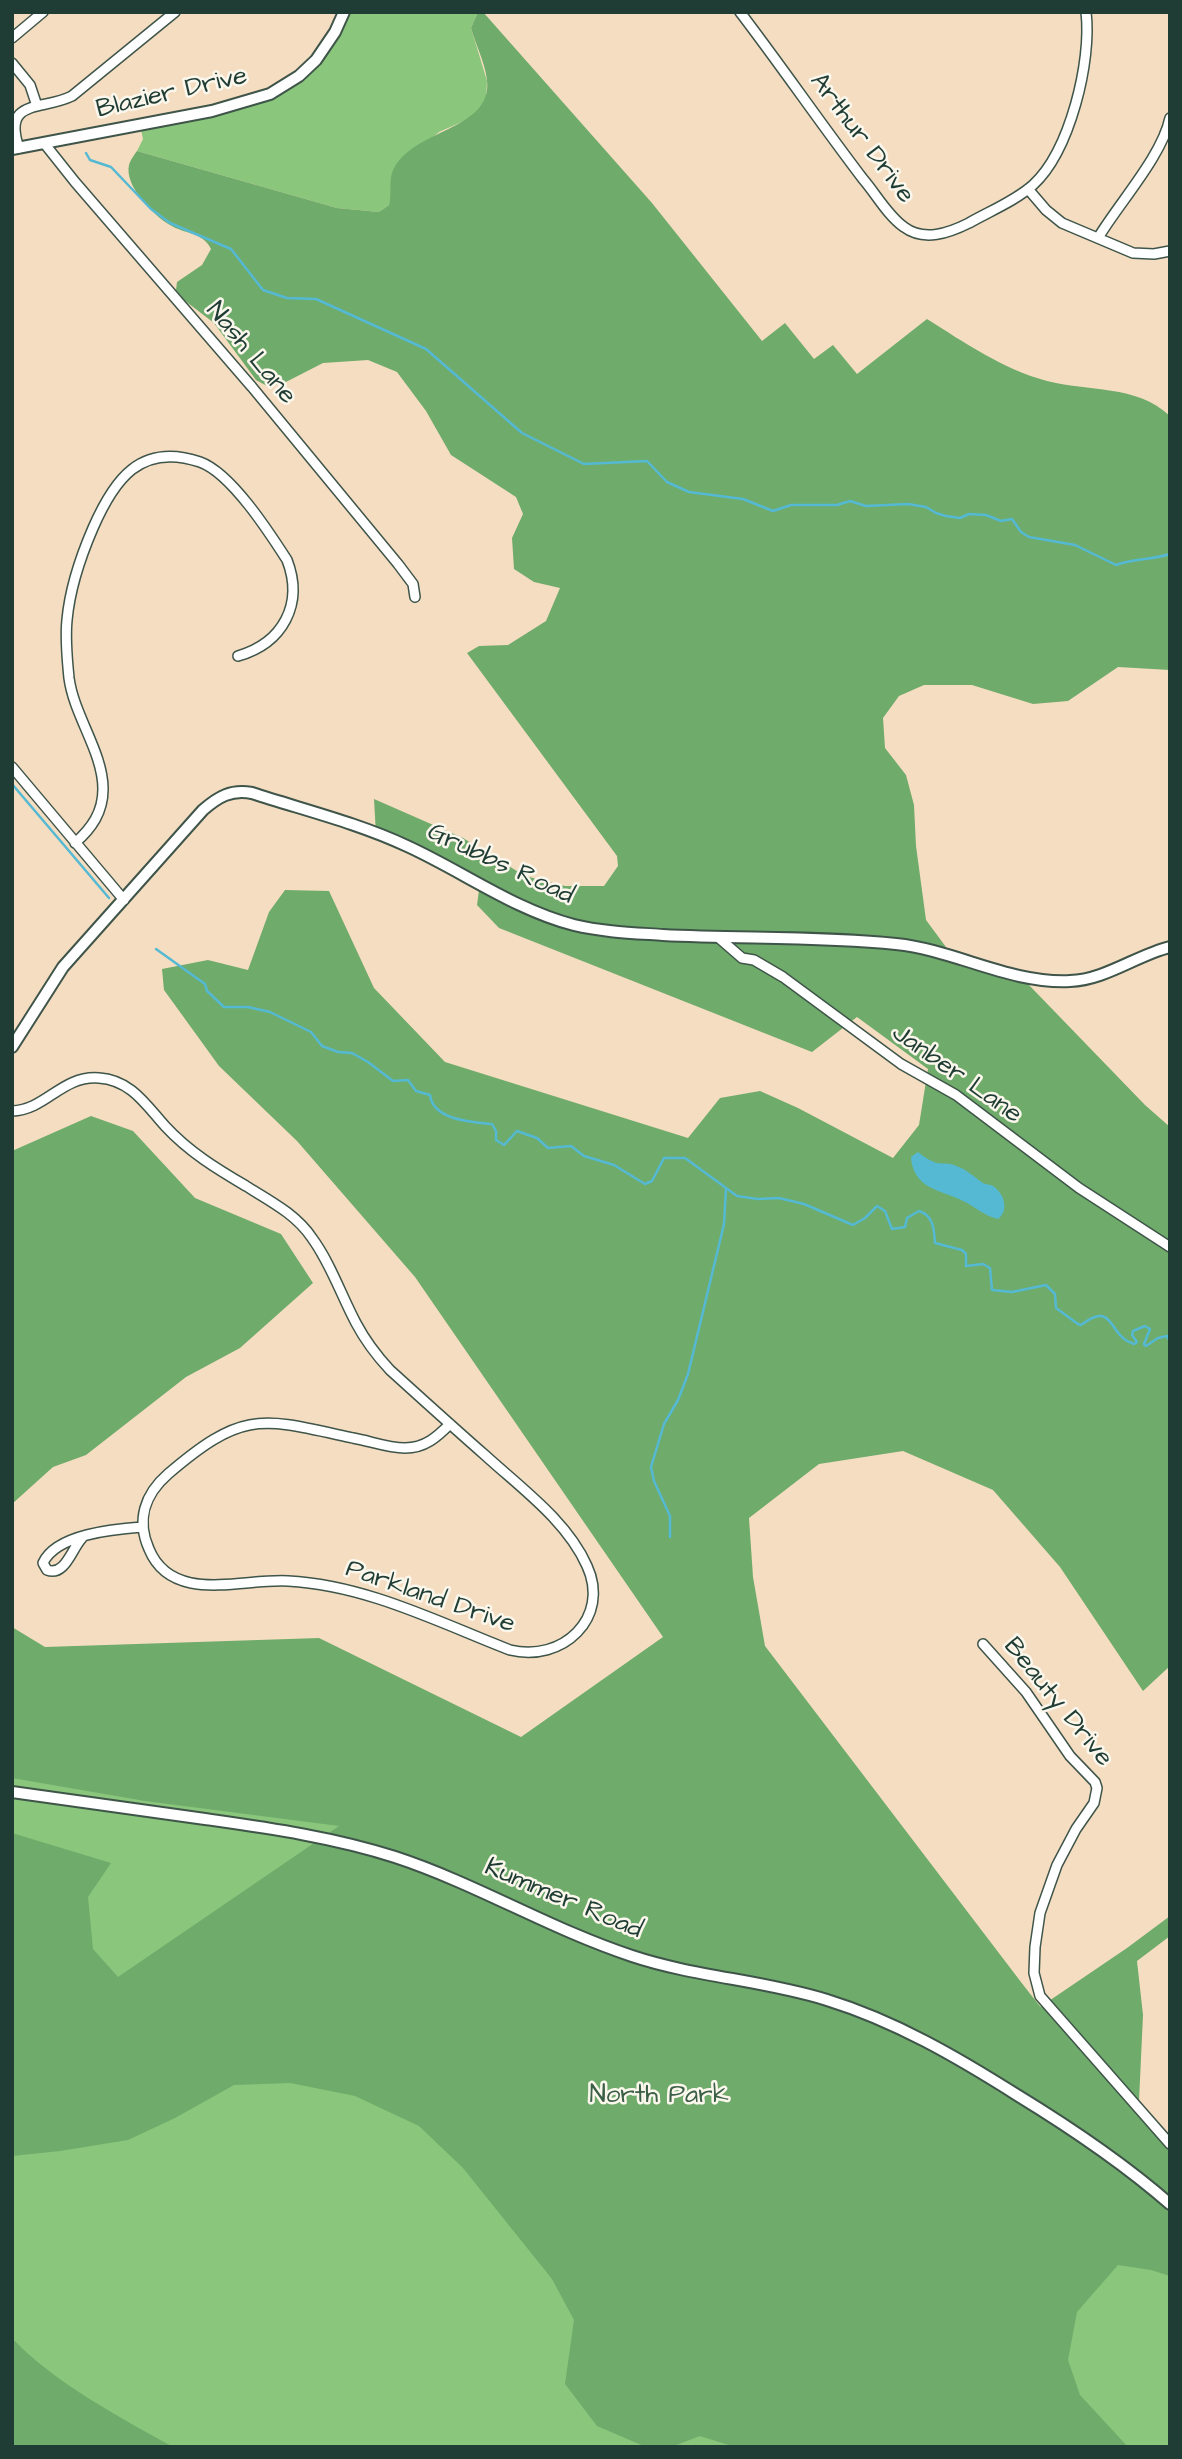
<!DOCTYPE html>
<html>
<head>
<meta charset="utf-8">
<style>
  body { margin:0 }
  #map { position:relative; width:1182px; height:2459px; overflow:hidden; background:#f5ddc2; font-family:"Architects Daughter",sans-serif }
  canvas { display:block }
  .frame { position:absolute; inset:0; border:14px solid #1f3d34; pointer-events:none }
</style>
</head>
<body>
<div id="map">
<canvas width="1182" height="2459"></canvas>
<div class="frame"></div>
</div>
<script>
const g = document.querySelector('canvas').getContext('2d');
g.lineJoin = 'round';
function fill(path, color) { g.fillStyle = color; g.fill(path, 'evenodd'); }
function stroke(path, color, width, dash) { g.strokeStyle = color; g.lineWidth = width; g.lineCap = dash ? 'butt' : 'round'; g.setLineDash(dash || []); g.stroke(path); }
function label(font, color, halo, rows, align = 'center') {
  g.font = font + ' "Architects Daughter",sans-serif'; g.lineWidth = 5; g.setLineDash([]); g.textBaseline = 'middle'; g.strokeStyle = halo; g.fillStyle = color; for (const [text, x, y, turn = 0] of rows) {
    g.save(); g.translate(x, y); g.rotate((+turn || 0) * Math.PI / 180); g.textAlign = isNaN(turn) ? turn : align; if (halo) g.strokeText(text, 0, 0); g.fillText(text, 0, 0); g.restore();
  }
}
fill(new Path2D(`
  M344,12H478L471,28L487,81L486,100L473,117L439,132L392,174V196L389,205L379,212L337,208L137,151L143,139L140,125L257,99L299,76Z
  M714,1611L1164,2156L1170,2175V2447H12V1745L430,1832Z`), '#8ac67b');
fill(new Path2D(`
  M478,12H483L652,203L762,341L785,323L814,359L833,345L857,374L927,319C965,343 1003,369 1047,381C1088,392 1136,384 1170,416V670L1118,667L1068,701L1033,704L972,685H924L899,696L883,718L885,748L906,775L914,805L916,846L926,920L960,966L1028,984L1145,1105L1170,1127V1666L1143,1691L1060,1567L993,1490L903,1451L819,1464L749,1518L753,1577L765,1646L1040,2007L1127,1948L1170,1916V1936L1137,1961L1143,2015L1139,2101L1170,2135V2276L1151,2270L1118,2265L1077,2312L1068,2360L1080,2395L1128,2447H735L700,2436L671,2447H646L597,2426L565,2384L574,2320L552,2279L463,2168L419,2126L355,2096L290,2083L234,2085L175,2118L128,2140L60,2151L12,2156V1833L111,1863L88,1897L93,1949L118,1977L339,1826L145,1801L12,1778V1627L45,1647L319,1638L521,1737L663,1637L415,1277L297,1141L219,1066L164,990L162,969L208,960L248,970L269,912L285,890L329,891L374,988L445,1062L688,1138L720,1098L760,1091L798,1108L893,1158L919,1125L928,1069L857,1017L812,1052L499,928L477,905L480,883L376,834L374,799L463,838L525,876L565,886H604L618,866L617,856L467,653L479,646L508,645L546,621L560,588L534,582L514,569L512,538L523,514L516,497L451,455L426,411L397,372L368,360L323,363L282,384L267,386L256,380L214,323L184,300L176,290L177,282L202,265L211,249C203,232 184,234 170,225C154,216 124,186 129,165C130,161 134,155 137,151L337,208L379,212L389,205C392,195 389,182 392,173C409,128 493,132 487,80C485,63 476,45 471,28Z
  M91,1116L133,1131L195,1198L281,1234L313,1283L240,1348L186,1377L86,1455L53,1467L12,1504V1151Z
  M12,2338C53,2382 121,2418 173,2447H12Z`), '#6fab6b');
fill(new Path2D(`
  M918,1152C922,1155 927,1159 932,1161C938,1165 947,1162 954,1165C966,1169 973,1176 983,1183C986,1185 990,1184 993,1186C1005,1194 1009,1211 998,1219C984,1216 976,1207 963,1201C941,1190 913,1189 911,1157Z`), '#55b9d3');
stroke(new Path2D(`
  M86,153L90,160L111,167L151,209L170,223L231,249L263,290L287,298L316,299L426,349L522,433L584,464L647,461L667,482L689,492L743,499L773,511L791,505H837L850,501L866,506L908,504L926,507L936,513L946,516L960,518L969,514L986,515L1001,521L1012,519L1021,532L1029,537L1075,545L1116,565C1134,558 1152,560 1170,554
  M12,784L109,898
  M156,949L205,984L207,991L224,1007H248L270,1012L311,1032L322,1046L338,1052L352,1053L368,1062L393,1081L408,1080L416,1091L430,1095C433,1120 471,1122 492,1124L496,1131V1140L504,1145L517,1131L537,1138L548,1148L571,1146L584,1156L614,1165L645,1184L652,1181L664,1158H685L737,1196L758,1199L779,1198L804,1204L853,1225L865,1218L877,1206L885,1211L892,1229L905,1227L907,1218L919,1211C934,1216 934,1230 935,1243L962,1250L966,1254V1266L983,1264L990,1268L992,1290L1012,1292L1046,1285L1055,1294L1056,1308L1078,1324L1081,1325C1115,1299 1107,1336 1134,1344L1137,1342L1132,1335L1133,1331L1145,1326L1150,1329L1144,1344L1146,1346L1158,1338L1167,1336L1170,1342
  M670,1537V1516L654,1481L651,1467L664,1424L678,1400L688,1374L724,1224L726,1189`), '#55b9d3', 2.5);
const minor = new Path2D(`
  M740,12C782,67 821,124 863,179C876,194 888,216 904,227C924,242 949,233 969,223C990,211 1015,201 1033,185C1070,151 1092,61 1086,12
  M12,38L43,12
  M12,63L30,85L37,106
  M44,143L75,182L252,387L398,564L413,584L415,597
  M19,148C2,98 42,111 72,96L175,12
  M1028,189L1046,210L1062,223L1133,253L1154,254L1170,251
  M1098,238C1119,203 1162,156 1170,118
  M12,767L124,900
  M75,843C92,828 103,812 103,789C103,752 74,716 69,678C67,658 65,639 67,620C70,587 80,558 93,528C114,480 140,442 200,462C231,473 269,532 287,560C304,604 283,643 238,656
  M719,938L742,958L754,960L783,977L901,1064L956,1095L1079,1188L1170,1247
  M12,1111C46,1110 62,1075 99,1078C131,1080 146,1105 165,1126C189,1152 217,1169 246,1186C270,1201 296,1214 312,1238C331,1264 341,1295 356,1323C365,1340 377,1356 390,1370C422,1399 454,1428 486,1456C521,1488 567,1521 587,1566C611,1618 562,1663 510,1650C438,1622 366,1585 288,1581C243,1578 172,1605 149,1549C136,1520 145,1494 168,1474C244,1409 261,1418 353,1438C370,1441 388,1448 405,1448C425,1448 437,1437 450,1424
  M82,1538C72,1548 65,1577 47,1570L43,1563C56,1534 115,1529 142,1527
  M983,1644L1026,1692L1070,1756L1095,1782L1097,1788L1094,1803L1076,1829L1057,1865L1040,1913L1035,1947L1034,1973L1040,1996L1170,2144`);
const tertiary = new Path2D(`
  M12,149L212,111L270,94L299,76L316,60L335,32L344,12
  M12,1047L63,967L203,810C218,797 231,789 252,793C304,810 358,823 407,846C462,871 515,910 574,925C603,932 634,933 663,935C741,939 819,936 896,944C955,950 1010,984 1070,981C1105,980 1137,955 1170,947
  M12,1792C76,1801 140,1810 205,1819C268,1828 333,1837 395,1857C477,1884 550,1929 632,1956C695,1977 763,1980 827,2000C895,2021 957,2057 1017,2095C1071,2128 1122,2162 1170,2204`);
stroke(minor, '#3f5549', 12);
stroke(tertiary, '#3f5549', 14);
stroke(minor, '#fff', 9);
stroke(tertiary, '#fff', 10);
label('26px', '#1f3d34', '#fbf7ec', [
  ["Blazier Drive",172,94,-13],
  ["Arthur Drive",861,139,53],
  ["Nash Lane",250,354,50],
  ["Grubbs Road",500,865,25],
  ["Janber Lane",956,1075,35],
  ["Parkland Drive",430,1598,19],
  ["Beauty Drive",1057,1703,51],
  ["Kummer Road",563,1900,23]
]);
label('26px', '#3a5f46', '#fbf7ec', [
  ["North Park",659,2097]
]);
</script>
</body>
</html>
